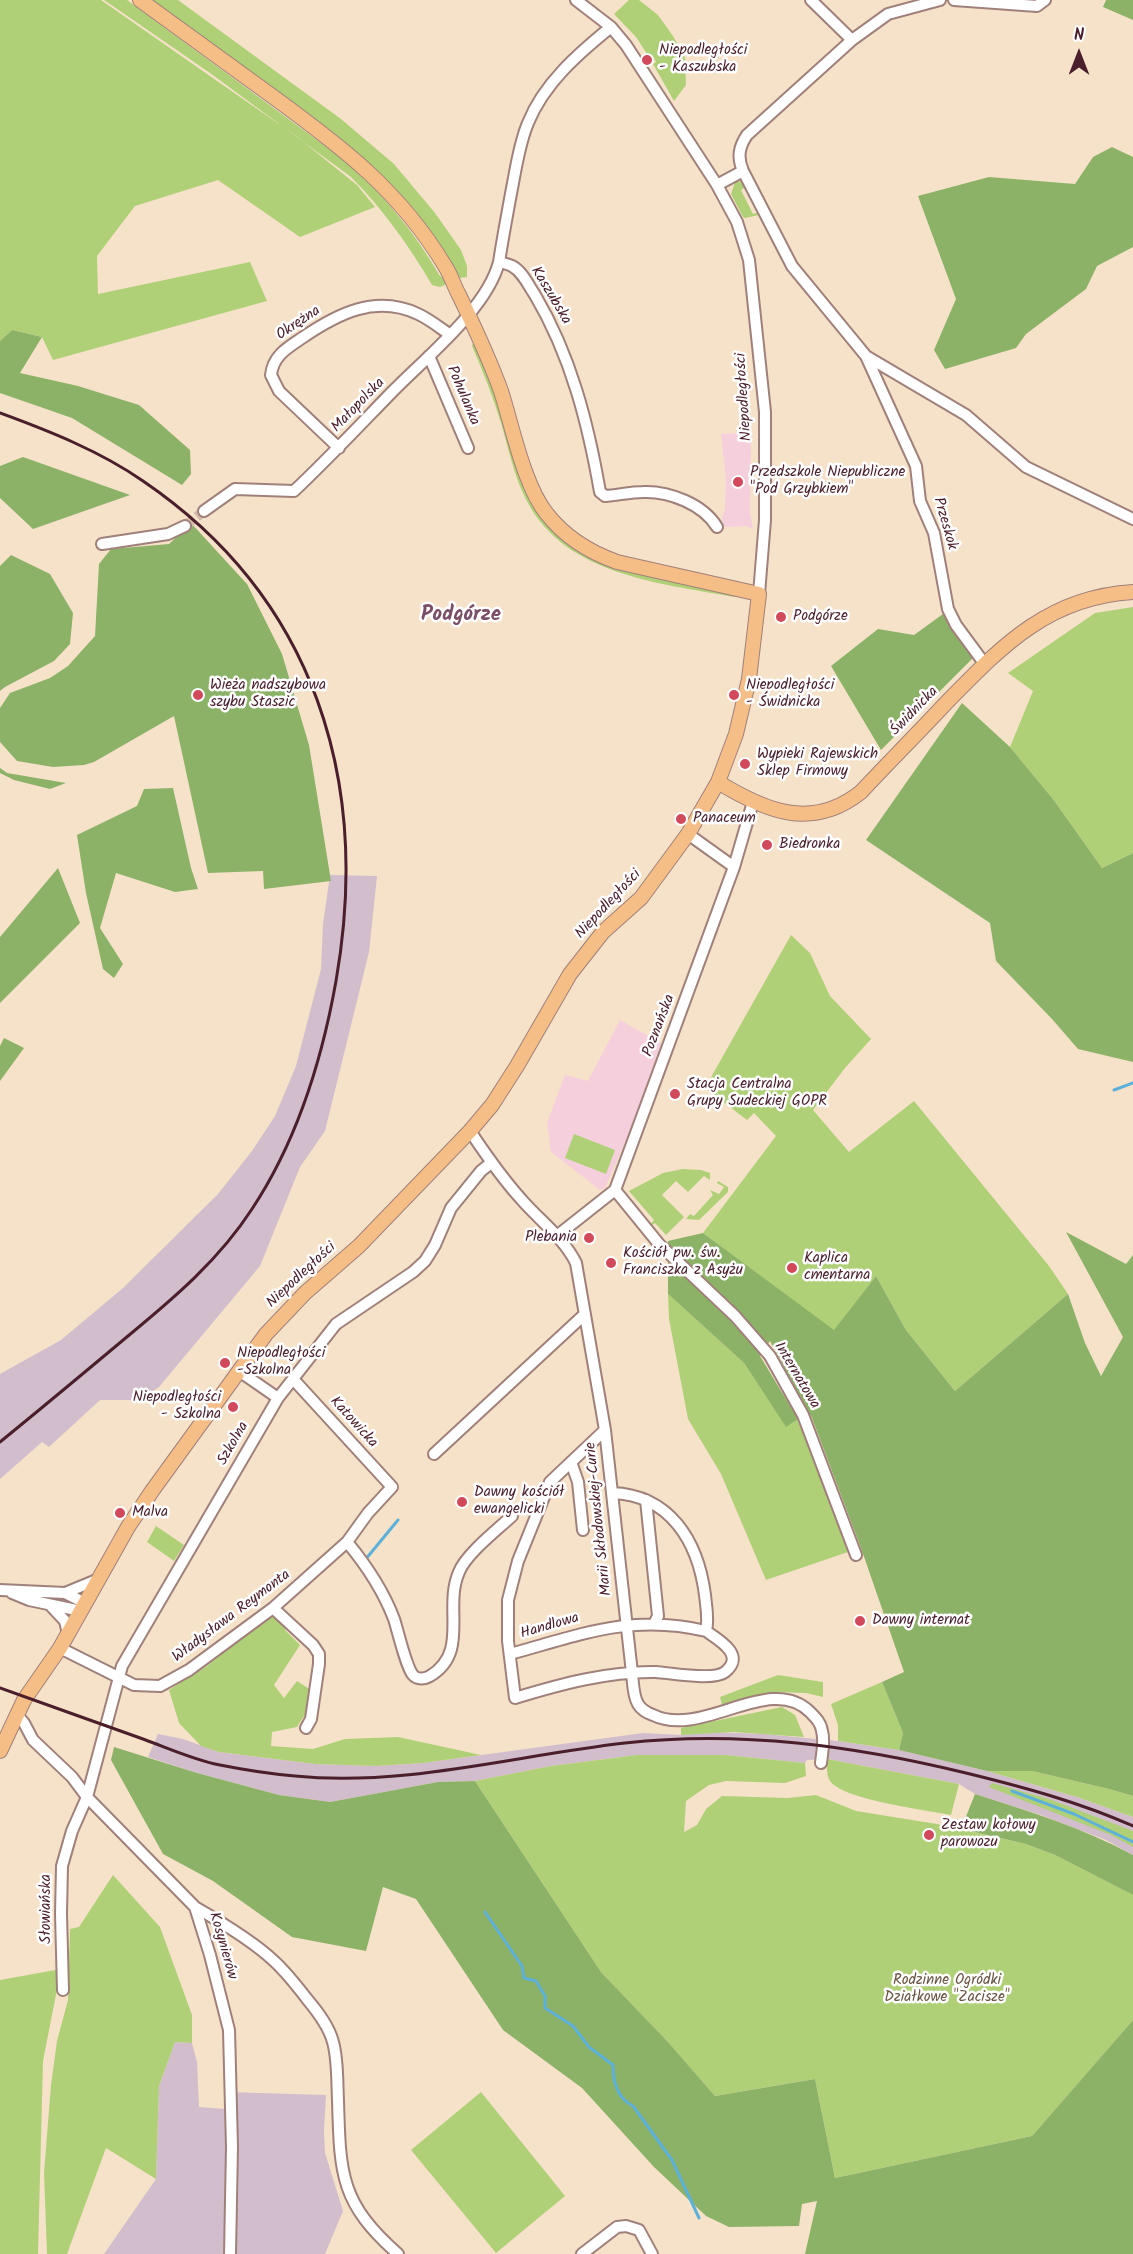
<!DOCTYPE html>
<html>
<head>
<meta charset="utf-8">
<style>
  body { margin:0 }
  #map { position:relative; width:1133px; height:2254px; overflow:hidden; background:#f6e2c9; font-family:Kalam,sans-serif }
  canvas { display:block }
  .north { position:absolute; left:1049px; top:24px; width:60px; height:60px; -webkit-text-stroke:4px #fff; paint-order:stroke; rotate:0deg; font-size:16px; font-weight:700; line-height:24px; text-align:center; color:#4a1f2b }
  .north::after { content:''; display:block; margin:auto; width:21px; height:27px; background:#4a1f2b; clip-path:polygon(50% 0,100% 100%,50% 72%,0 100%) }
</style>
</head>
<body>
<div id="map">
<canvas width="1133" height="2254"></canvas>
<div class="north">N</div>
</div>
<script>
const g = document.querySelector('canvas').getContext('2d');
g.lineJoin = 'round';
function fill(path, color) { g.fillStyle = color; g.fill(path, 'evenodd'); }
function stroke(path, color, width, dash) { g.strokeStyle = color; g.lineWidth = width; g.lineCap = dash ? 'butt' : 'round'; g.setLineDash(dash || []); g.stroke(path); }
function label(font, color, halo, rows, align = 'center') {
  g.font = font + ' Kalam,sans-serif'; g.lineWidth = 5; g.setLineDash([]); g.textBaseline = 'middle'; g.strokeStyle = halo; g.fillStyle = color; for (const [text, x, y, turn = 0] of rows) {
    g.save(); g.translate(x, y); g.rotate((+turn || 0) * Math.PI / 180); g.textAlign = isNaN(turn) ? turn : align; if (halo) g.strokeText(text, 0, 0); g.fillText(text, 0, 0); g.restore();
  }
}
fill(new Path2D(`
  M751,433L750,512L753,529L746,526L724,527L722,518L725,509L726,480L721,434Z
  M620,1020L661,1043V1049L629,1133L605,1188L600,1190L551,1152L547,1123L565,1075L588,1081Z`), '#f5cfdc');
fill(new Path2D(`
  M330,875L377,876L369,952L325,1131L300,1167L260,1266L159,1387L141,1400H100L49,1447L42,1442L0,1479V1374L61,1340L123,1288L218,1194L252,1151L275,1116L296,1066L321,969L323,924Z
  M711,1732L764,1734L838,1741L899,1750L987,1771L1077,1797L1133,1817V1855L1106,1840L1041,1815L975,1794L959,1784L827,1759L807,1760L805,1763L725,1755H637L551,1766L475,1781L438,1782L330,1802L279,1795L197,1773L148,1757L158,1734L183,1739L219,1752L315,1764L376,1766L423,1763L643,1733L681,1735Z
  M175,2042L192,2043L197,2062L199,2107L225,2109V2092L326,2095L324,2131L325,2153L343,2211L325,2254H104L156,2179L159,2086Z`), '#d1bdcc');
fill(new Path2D(`
  M0,0H101L296,136L357,185L375,207L300,237L218,180L135,206L97,256L98,294L250,262L267,301L53,360L42,337L12,330L0,341Z
  M104,0H127L340,157C381,191 413,230 440,276L445,278V285L440,287L432,285C410,247 382,208 351,177L210,73Z
  M149,0H178L341,119L394,164L435,213L461,250L467,266V277L460,278L457,275L410,208Z
  M629,0H639L658,15L673,36L685,58L686,85L674,101L653,64L656,62L652,55L649,57L636,37L614,14Z
  M739,181L747,186L741,190L753,214L759,212V215L745,218L743,217L731,194L735,182Z
  M474,341L494,389L506,428L568,543L736,594L735,597C658,583 559,575 523,493C513,471 508,447 501,423C493,397 483,371 472,346Z
  M1133,607V853L1102,868L1053,799L1010,747L1033,691L1008,673L1095,613Z
  M791,935L810,953L830,996L871,1039L845,1068L813,1110L849,1152L914,1101L1049,1266L1068,1294L955,1391L906,1330L876,1276L834,1331L703,1233L776,1136L754,1113L747,1120L705,1088Z
  M574,1134L615,1150L606,1174L565,1158Z
  M683,1169L701,1170L710,1173V1180L704,1176L688,1192L676,1181L662,1195L684,1217L666,1235L655,1223L651,1226L650,1225L654,1220L629,1191L663,1173Z
  M718,1181L728,1187V1192L699,1220L686,1219L690,1214L694,1216L713,1195L710,1190L719,1194L724,1187L717,1183Z
  M668,1294L744,1363L786,1426L798,1419L848,1552L766,1580L721,1474L688,1419L669,1319Z
  M156,1526L184,1545L174,1561L147,1542Z
  M270,1615L287,1626L285,1630L300,1645L274,1685L284,1698L297,1681L311,1690L308,1715L304,1716L297,1727L272,1732L271,1746L313,1749L345,1739L398,1737L481,1755L423,1763L376,1766L315,1764L219,1752L201,1746L179,1723L169,1690L207,1666Z
  M778,1675L823,1682V1697L806,1693L775,1692L722,1705L720,1697Z
  M882,1682L903,1733L899,1750L838,1741V1725L831,1704Z
  M782,1707L795,1715L804,1737L733,1732L681,1735V1728Z
  M637,1755H725L805,1763L806,1776L785,1783L726,1781L709,1785L686,1801L684,1832L697,1825L706,1809L722,1796L788,1798L816,1795L856,1811L937,1824L1026,1844L1055,1855L1133,1895V2020L1032,2136L835,2178L815,2079L715,2096L669,2043L601,1972L475,1781L551,1766Z
  M827,1759L959,1784L951,1815C927,1810 843,1800 830,1781C826,1775 827,1766 827,1759Z
  M987,1771H1032L1109,1789L1133,1796V1817L1077,1797Z
  M992,1783L1049,1799L1133,1831V1847L1111,1835L989,1787Z
  M113,1875L160,1927L192,2015V2043L175,2042L159,2086L156,2179L106,2148L67,2254H47L44,2173L51,2085L57,2041L68,2000L70,1929L79,1927Z
  M61,1969L43,2061L38,2254H0V1980Z
  M481,2092L565,2196L496,2253L411,2150Z`), '#b0d078');
fill(new Path2D(`
  M1106,0H1133V20L1103,7Z
  M1112,147L1133,157V247L1097,266L1086,289L1026,334L1016,348L945,369L934,350L956,299L918,196L989,177L1075,184L1093,157Z
  M12,330L42,337L20,373L78,386L139,405L190,450L191,474L182,485L72,418L0,393V341Z
  M23,457L130,495L33,529L0,498V466Z
  M191,523L247,584L282,654L309,745L331,881L264,889L263,871L208,873L174,716L94,762L84,765L53,767L17,761L0,742V708L10,693L50,678L68,666L95,636L99,564L111,549L169,544Z
  M11,555L50,574L73,613L70,644L54,661L5,687L0,691V566Z
  M943,614L974,657L881,750L831,666L878,629L914,635Z
  M962,703L1010,747L1053,799L1102,868L1133,853V1062L1078,1049L1052,1019L996,961L990,923L866,840Z
  M0,768L7,773L66,783L50,789L14,780L0,773Z
  M173,788L191,868L198,889L175,892L116,873L100,928L123,964L114,978L103,969L86,893L77,835L137,806L144,789Z
  M58,868L80,923L0,1003V937Z
  M4,1038L24,1048L0,1081V1046Z
  M1066,1232L1126,1264L1133,1255V1796L1109,1789L1032,1771H987L899,1750L903,1733L882,1682L904,1672L861,1548L812,1418L770,1341L760,1356L798,1419L786,1427L744,1363L668,1294V1241L703,1233L834,1330L876,1276L906,1330L955,1391L1068,1294L1085,1343L1101,1376L1123,1337Z
  M114,1747L197,1773L279,1795L330,1802L438,1782L475,1781L601,1972L669,2043L715,2096L815,2079L835,2178L1032,2136L1133,2020V2254H805L817,2201L802,2204L799,2226L729,2227L706,2216L654,2167L582,2088L503,2030L416,1899L383,1887L366,1951L292,1937L213,1881L163,1854L111,1760Z
  M975,1794C1029,1811 1083,1828 1133,1855V1895L1055,1855L1026,1844L961,1829Z`), '#8cb268');
stroke(new Path2D(`
  M1114,1090L1133,1083
  M365,1560L398,1520
  M1012,1791L1074,1814L1133,1842
  M485,1912L522,1966L524,1978L536,1981L545,1996V2008L573,2026L589,2047L613,2065C613,2082 617,2098 633,2106L672,2160L699,2218`), '#5db1d9', 3);
stroke(new Path2D(`
  M185,526L204,511`), '#d4bba9', 10, [10, 5]);
const minor = new Path2D(`
  M576,0L611,27L626,45L717,185L737,222L749,260L765,412V520L759,594
  M811,0L852,40
  M954,0L1037,6L1045,0
  M611,27C579,53 544,83 528,123C522,137 519,152 516,167C510,199 504,230 499,262C503,263 508,264 512,266C523,272 528,285 535,295C571,356 588,423 600,492L605,496C618,495 631,492 643,492C669,491 703,504 717,527
  M743,171L792,266L866,356L916,466L920,501L934,533L948,609L956,625L984,663
  M717,185L743,171C737,157 739,147 747,135L852,40L888,14L940,0
  M429,356L468,448
  M866,356L966,415L1026,467L1133,519
  M339,448L279,391L271,375C273,356 287,348 302,338C337,314 375,294 418,314C429,319 439,327 449,334
  M204,511L235,489L294,491C328,459 359,426 392,392C425,358 487,309 499,262
  M102,544L168,534L185,526
  M688,834L734,867
  M470,1131C486,1155 502,1178 521,1199C540,1221 563,1237 576,1263L605,1430L632,1673C633,1682 633,1696 638,1704C641,1709 647,1713 653,1715C702,1739 770,1672 810,1712C816,1718 821,1723 822,1731C825,1741 822,1753 821,1763
  M615,1190L659,1244L735,1316L770,1356L803,1415L856,1555
  M558,1235L615,1190L734,867L753,802
  M239,1371L278,1398
  M605,1430L550,1482L518,1561L508,1600V1641L515,1698C561,1684 609,1671 656,1672C671,1673 714,1681 725,1672C746,1655 719,1640 706,1631C709,1619 706,1606 705,1595C698,1541 670,1495 612,1493
  M434,1454L585,1314
  M571,1462L578,1482L583,1530
  M646,1500L658,1616L654,1624
  M347,1542C367,1566 383,1590 394,1619C398,1631 406,1667 413,1675C417,1680 425,1679 430,1676C470,1652 443,1608 459,1572C466,1554 497,1530 512,1516
  M0,1590L65,1593L85,1603
  M12,1593L29,1600L81,1611
  M65,1593L99,1579
  M51,1606L65,1621L68,1634
  M273,1608L313,1645L319,1654V1664L311,1719L306,1728
  M60,1648L134,1685L160,1686L189,1670L273,1608L347,1542L368,1513L392,1487L293,1379
  M510,1654C580,1635 632,1613 706,1631
  M18,1716L24,1723L33,1740L72,1777L87,1797L195,1907L210,1955L229,2030L232,2147L230,2254
  M195,1907C221,1922 253,1941 274,1961C286,1972 297,1986 307,1999C317,2011 329,2026 333,2042C338,2060 337,2081 338,2100C340,2174 340,2203 398,2254
  M63,1990L61,1914L62,1866L72,1831L87,1797L122,1666L278,1398L336,1324L413,1272L425,1261L435,1245L451,1208L481,1171L491,1163
  M582,2254L617,2227L626,2226L639,2230L652,2254`);
const major = new Path2D(`
  M718,782C765,811 812,831 861,792C889,762 918,733 946,703C1002,646 1048,597 1133,592
  M0,1751L24,1700L60,1648L128,1527L152,1491L266,1334L305,1293L359,1246L470,1131L492,1105L517,1066L570,974L603,932L641,898L688,834L718,782L736,734L749,679L759,594L617,562C589,552 565,537 547,514C524,486 512,425 501,391C489,358 474,326 459,295C454,286 451,275 445,266C400,191 342,147 272,96C228,64 184,32 140,0`);
stroke(minor, '#a0807a', 14);
stroke(major, '#a0807a', 16);
stroke(minor, '#fff', 10);
stroke(major, '#f6be87', 14);
stroke(new Path2D(`
  M0,413C49,431 100,451 143,481C315,598 371,781 336,981C322,1060 297,1141 252,1209C219,1260 174,1298 128,1336C85,1372 43,1407 0,1442
  M0,1688C48,1705 95,1722 143,1739C168,1748 194,1760 220,1765C245,1770 271,1774 295,1776C405,1787 517,1755 625,1743C740,1730 855,1746 966,1773C1023,1787 1079,1802 1133,1826`), '#4a1f2b', 3);
for (const [x, y, r, color] of [
  [647,60,6,"#d1495b"],
  [738,482,6,"#d1495b"],
  [781,617,6,"#d1495b"],
  [198,695,6,"#d1495b"],
  [734,695,6,"#d1495b"],
  [745,764,6,"#d1495b"],
  [681,819,6,"#d1495b"],
  [767,845,6,"#d1495b"],
  [675,1094,6,"#d1495b"],
  [589,1238,6,"#d1495b"],
  [611,1263,6,"#d1495b"],
  [792,1268,6,"#d1495b"],
  [225,1363,6,"#d1495b"],
  [233,1407,6,"#d1495b"],
  [462,1502,6,"#d1495b"],
  [120,1513,6,"#d1495b"],
  [860,1621,6,"#d1495b"],
  [929,1835,6,"#d1495b"]
]) { const dot = new Path2D(); dot.arc(x, y, r, 0, 2 * Math.PI); g.fillStyle = color; g.fill(dot); stroke(dot, '#fff', 2); }
label('15px', '#4a1f2b', '#fff', [
  ["Niepodległości",659,51],
  ["- Kaszubska",659,68],
  ["Przedszkole Niepubliczne",750,473],
  ["\"Pod Grzybkiem\"",750,490],
  ["Podgórze",793,617],
  ["Wieża nadszybowa",210,686],
  ["szybu Staszic",210,703],
  ["Niepodległości",746,686],
  ["- Świdnicka",746,703],
  ["Wypieki Rajewskich",757,755],
  ["Sklep Firmowy",757,772],
  ["Panaceum",693,819],
  ["Biedronka",779,845],
  ["Stacja Centralna",687,1085],
  ["Grupy Sudeckiej GOPR",687,1102],
  ["Plebania",577,1238,"right"],
  ["Kościół pw. św.",623,1254],
  ["Franciszka z Asyżu",623,1271],
  ["Kaplica",804,1259],
  ["cmentarna",804,1276],
  ["Niepodległości",237,1354],
  ["-Szkolna",237,1371],
  ["Niepodległości",221,1398,"right"],
  ["- Szkolna",221,1415,"right"],
  ["Dawny kościół",474,1493],
  ["ewangelicki",474,1510],
  ["Malva",132,1513],
  ["Dawny internat",872,1621],
  ["Zestaw kołowy",941,1826],
  ["parowozu",941,1843]
], 'left');
label('15px', '#4a1f2b', '#fff', [
  ["Kaszubska",550,296,59],
  ["Okrężna",299,324,-34],
  ["Pohulanka",462,396,67],
  ["Niepodległości",745,397,-94],
  ["Małopolska",359,406,-46],
  ["Przeskok",944,524,74],
  ["Świdnicka",915,712,-46],
  ["Niepodległości",609,905,-47],
  ["Poznańska",660,1026,-69],
  ["Niepodległości",302,1276,-43],
  ["Internatowa",796,1376,59],
  ["Katowicka",353,1423,48],
  ["Szkolna",234,1444,-60],
  ["Marii Skłodowskiej-Curie",600,1519,-96],
  ["Władysława Reymonta",232,1617,-37],
  ["Handlowa",550,1627,-16],
  ["Słowiańska",47,1909,-90],
  ["Kosynierów",222,1946,74]
]);
label('15px', '#695442', '#fff', [
  ["Rodzinne Ogródki",947,1981],
  ["Działkowe \"Zacisze\"",947,1998]
]);
label('bold 21px', '#795067', '#fff', [
  ["Podgórze",461,616]
]);
</script>
</body>
</html>
